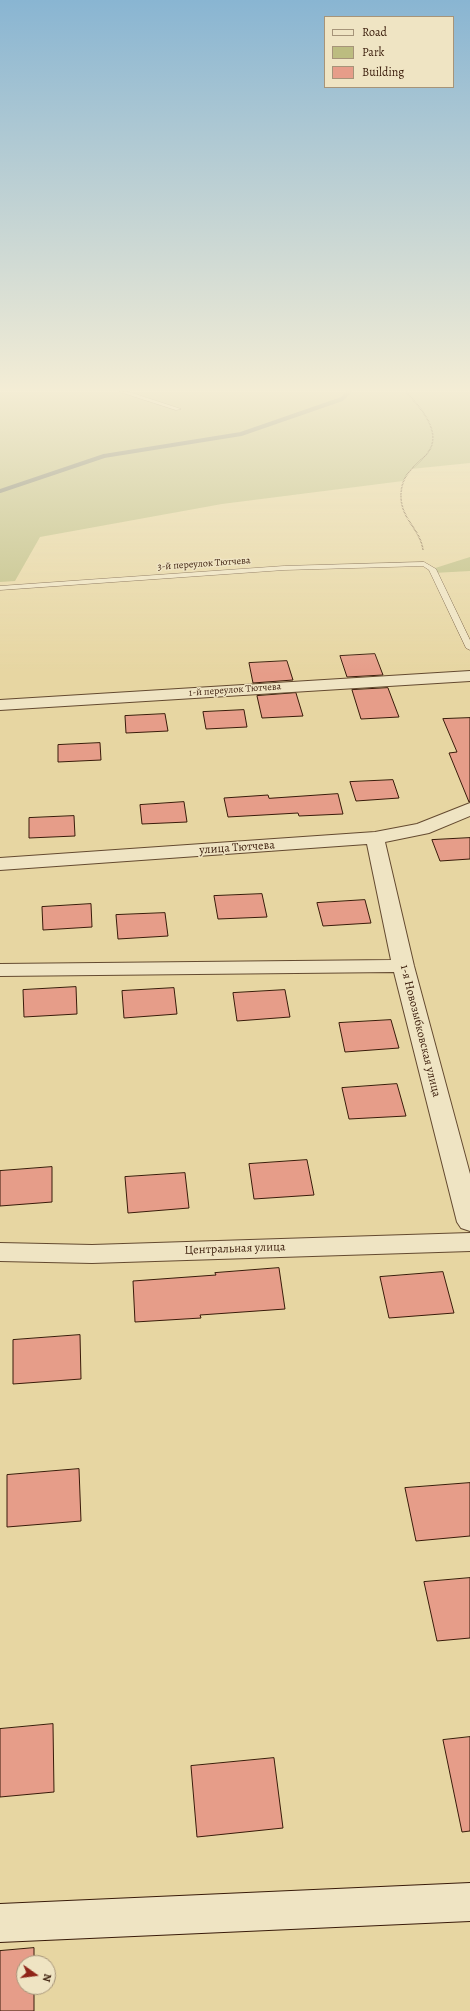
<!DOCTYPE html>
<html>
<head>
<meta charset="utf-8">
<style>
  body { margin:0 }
  #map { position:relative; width:470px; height:2011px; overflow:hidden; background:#e7d6a2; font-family:Alegreya,serif }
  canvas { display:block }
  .legend { position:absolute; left:324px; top:16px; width:130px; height:72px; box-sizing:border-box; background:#efe4c3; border:1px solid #a69479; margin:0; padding:5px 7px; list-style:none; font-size:12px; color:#391b0a }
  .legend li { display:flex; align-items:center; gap:8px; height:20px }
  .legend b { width:20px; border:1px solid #a69479 }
  .north { position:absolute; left:16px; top:1955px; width:40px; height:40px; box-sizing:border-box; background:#efe4c3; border:1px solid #a69479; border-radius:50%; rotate:104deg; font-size:11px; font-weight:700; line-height:16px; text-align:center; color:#391b0a }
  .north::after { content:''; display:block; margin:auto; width:14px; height:18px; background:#8f2418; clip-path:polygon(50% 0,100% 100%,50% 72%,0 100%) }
</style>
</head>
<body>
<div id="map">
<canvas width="470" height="2011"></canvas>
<ul class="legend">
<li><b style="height:5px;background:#efe4c3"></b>Road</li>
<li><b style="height:11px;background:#bcbc80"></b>Park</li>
<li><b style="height:11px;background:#e69d89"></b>Building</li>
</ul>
<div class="north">N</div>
</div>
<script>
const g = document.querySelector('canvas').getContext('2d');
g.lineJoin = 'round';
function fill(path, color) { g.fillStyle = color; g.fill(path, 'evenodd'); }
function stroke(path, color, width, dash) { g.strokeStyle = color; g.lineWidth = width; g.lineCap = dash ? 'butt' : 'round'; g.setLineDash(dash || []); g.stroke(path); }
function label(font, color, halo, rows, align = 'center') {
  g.font = font + ' Alegreya,serif'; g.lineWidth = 3; g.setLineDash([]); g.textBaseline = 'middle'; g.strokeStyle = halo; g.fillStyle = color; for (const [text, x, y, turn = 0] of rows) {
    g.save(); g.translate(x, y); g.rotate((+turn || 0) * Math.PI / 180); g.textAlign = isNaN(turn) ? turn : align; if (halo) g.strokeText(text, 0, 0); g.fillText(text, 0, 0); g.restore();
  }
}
fill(new Path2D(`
  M0,392H470V463L411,469L403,481L222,504L40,537L15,581L0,582Z
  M470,557V571L434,573L432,569Z`), '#bcbc80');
stroke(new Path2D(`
  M0,491L104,456L241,434L342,399L349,392`), '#74786e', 4);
const building = new Path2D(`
  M375,654L383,675L347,677L340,656Z
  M287,661L293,680L253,683L249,663Z
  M388,688L399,717L361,719L352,690Z
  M296,693L303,716L262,718L257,696Z
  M244,710L247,727L206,729L203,712Z
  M165,714L168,731L126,733L125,716Z
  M470,718V802H469L449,753L457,752L443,719Z
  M100,743L101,760L58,762V745Z
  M393,780L399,798L356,801L350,782Z
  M338,794L343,814L299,816L298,813L228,817L224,798L268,795L269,798Z
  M184,802L187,822L142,824L140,805Z
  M74,816L75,836L29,838V818Z
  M470,838V859L440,861L432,840Z
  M262,894L267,917L218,919L214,896Z
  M365,900L371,923L323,926L317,903Z
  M91,904L92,927L43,930L42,907Z
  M165,913L168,936L118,939L116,915Z
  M76,987L77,1014L24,1017L23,990Z
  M174,988L177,1014L124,1018L122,991Z
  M285,990L290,1017L237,1021L233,993Z
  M391,1020L399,1048L345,1052L339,1023Z
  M397,1084L406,1116L349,1119L342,1088Z
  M307,1160L314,1195L254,1199L249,1164Z
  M52,1167V1202L0,1206V1171Z
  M185,1173L189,1208L128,1213L125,1177Z
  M279,1268L285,1309L200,1315L201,1318L135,1322L133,1281L216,1275L215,1273Z
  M443,1272L454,1313L389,1318L380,1277Z
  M80,1335L81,1379L13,1384V1340Z
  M79,1469L81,1521L7,1527V1475Z
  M470,1483V1536L416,1541L405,1488Z
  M470,1578V1638L437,1641L424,1582Z
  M53,1724L54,1792L0,1797V1729Z
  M470,1737V1831L462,1832L443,1740Z
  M274,1758L283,1828L197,1837L191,1766Z
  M34,1948V1963H24V1987H34V2011H0V1951Z`);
fill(building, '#e69d89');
stroke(building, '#391b0a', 1);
const lane = new Path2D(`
  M120,392H129L181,409L176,410Z
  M424,562L436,569L470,640V650L466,648L429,570L423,566L284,570L0,590V586L284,566Z`);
const street = new Path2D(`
  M470,671V681L0,710V700Z
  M470,803V816L429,833L385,842L414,966L470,1174V1231L461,1228L457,1222L394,972L0,976V964L391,960L367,844L0,870V858L375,832L417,824Z
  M470,1233V1251L92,1263L0,1261V1243L92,1245Z`);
const secondary = new Path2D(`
  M470,1883V1921L0,1942V1904Z`);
stroke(lane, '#644a30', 1);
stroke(street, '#644a30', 2);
stroke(secondary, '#391b0a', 2);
stroke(new Path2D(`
  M406,392C422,409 446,436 424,457C412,469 402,475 401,494C400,519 420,528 423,550`), '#391b0a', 1.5, [0.5, 1]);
fill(lane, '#efe4c3');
fill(street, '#efe4c3');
fill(secondary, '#efe4c3');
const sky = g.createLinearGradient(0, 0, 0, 674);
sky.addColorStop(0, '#89b5d2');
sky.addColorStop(0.58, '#f4edd5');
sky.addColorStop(1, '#f4edd500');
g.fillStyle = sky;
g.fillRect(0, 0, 470, 674);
label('10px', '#391b0a', '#efe4c3', [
  ["3-й переулок Тютчева",204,564,-4],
  ["1-й переулок Тютчева",235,690,-4]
]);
label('12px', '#391b0a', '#efe4c3', [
  ["улица Тютчева",237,848,-4],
  ["1-я Новозыбковская улица",420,1031,76],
  ["Центральная улица",235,1249,-2]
]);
</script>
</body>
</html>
